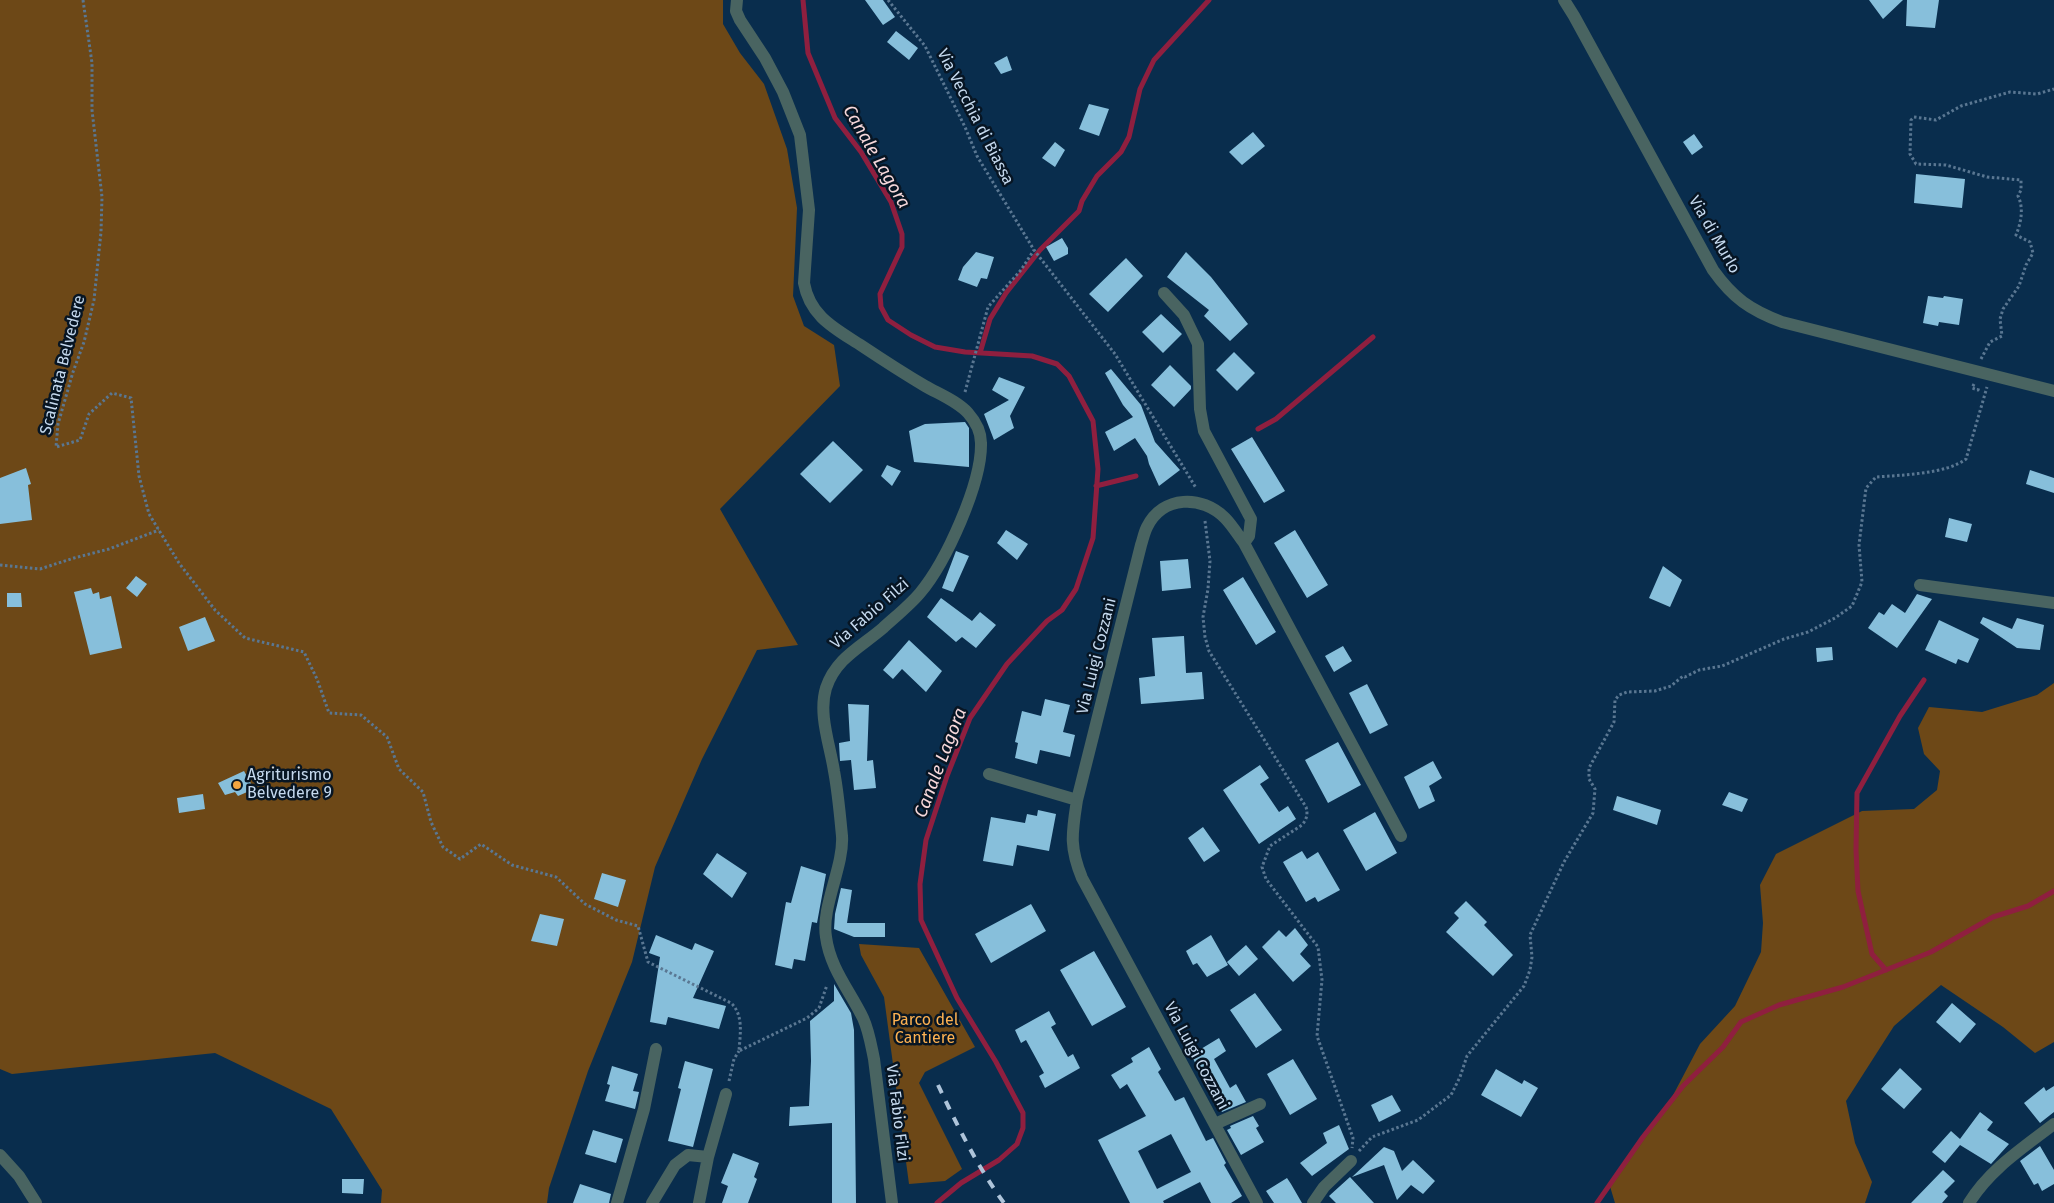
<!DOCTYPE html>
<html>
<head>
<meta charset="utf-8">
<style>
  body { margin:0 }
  canvas { display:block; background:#092d4d }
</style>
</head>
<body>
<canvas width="2054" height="1203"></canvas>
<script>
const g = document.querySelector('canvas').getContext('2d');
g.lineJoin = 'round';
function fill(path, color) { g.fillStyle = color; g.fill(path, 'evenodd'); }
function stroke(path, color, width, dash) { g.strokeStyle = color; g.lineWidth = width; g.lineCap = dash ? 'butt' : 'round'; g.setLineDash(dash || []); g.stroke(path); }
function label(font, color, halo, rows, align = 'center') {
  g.font = font + ' "Fira Sans",sans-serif'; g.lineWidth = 5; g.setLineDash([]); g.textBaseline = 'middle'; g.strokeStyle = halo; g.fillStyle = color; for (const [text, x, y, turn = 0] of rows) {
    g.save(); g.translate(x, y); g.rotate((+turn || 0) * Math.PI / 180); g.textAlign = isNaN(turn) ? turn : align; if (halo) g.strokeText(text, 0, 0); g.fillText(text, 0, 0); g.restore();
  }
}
fill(new Path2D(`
  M0,0H723V24L740,53L764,84L787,149L797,208L793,296L804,326L834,345L840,386L720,509L798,645L757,650L702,759L655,867L632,962L588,1071L549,1188L547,1203H381L382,1190L331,1109L215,1053L12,1074L0,1069Z
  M2054,683V1042L2035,1053L2003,1027L1941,985L1894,1026L1846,1101L1855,1143L1872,1182L1865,1203H1615L1609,1183L1670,1101L1700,1044L1735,1006L1761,952L1763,923L1760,885L1776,854L1862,811L1914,809L1937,790L1940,771L1924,754L1918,728L1929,707L1982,712L2037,695Z
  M859,944L919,948L975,1047L925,1072L919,1083L962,1169L945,1181L909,1184L884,997L861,955Z`), '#6d4817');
stroke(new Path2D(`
  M803,0L808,53L835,118L861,152L891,202L902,234V247L880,294L881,307L888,320L911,335L935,347L965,352L1032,356L1057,364L1069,376L1093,421L1098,469L1093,538L1076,589L1062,610L1047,621L1007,664L970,718L947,776L926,840L920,884L921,920L957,998L996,1062L1023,1113V1128L1017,1144L999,1160L961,1183L937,1203
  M980,353L990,319L1006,293L1040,250L1079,211L1082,201L1097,176L1121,152L1129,137L1140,89L1154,60L1209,0
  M1258,429L1276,419L1373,337
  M1096,486L1136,476
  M1886,970L1872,954L1858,891L1856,850L1857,793L1900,716L1924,680
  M1597,1203L1643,1137L1683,1086L1723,1047L1741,1022L1779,1005L1843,987L1931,952L1993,917L2028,906L2054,891`), '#8f1f3f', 5);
fill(new Path2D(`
  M865,0H883L895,17L883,25Z
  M1869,0H1903L1883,19Z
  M1907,0H1939L1935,28L1906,26Z
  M896,31L918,48L909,60L887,42Z
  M1007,56L1012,70L1001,74L994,63Z
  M1089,104L1109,109L1099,136L1079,129Z
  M1253,132L1265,146L1242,165L1229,152Z
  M1694,134L1703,147L1692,155L1683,142Z
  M1055,142L1065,150L1055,167L1042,158Z
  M1916,174L1965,179L1962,208L1914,203Z
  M1062,238L1068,248V254L1054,261L1046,247Z
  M976,252L994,257L987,279L981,278L977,287L958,280L963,267Z
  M1186,252L1211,277L1248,324L1230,341L1204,316L1209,310L1167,277Z
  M1126,258L1143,276L1108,312L1089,294Z
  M1928,296L1943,298L1944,296L1963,299L1959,325L1939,322L1938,326L1923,323Z
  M1161,314L1182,334L1163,353L1142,332Z
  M1234,352L1255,373L1237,391L1216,370Z
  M1170,365L1191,386V389L1174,407L1151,385Z
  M1111,369L1141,405L1155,442L1180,470L1159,486L1149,464L1147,456L1135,438L1114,451L1105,432L1133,417L1123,405L1105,373Z
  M999,377L1025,387L1010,416L1014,428L994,440L984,414L1009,400L992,390Z
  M965,422L969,428V467L914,462L909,431L925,424Z
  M1252,437L1285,491L1264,503L1231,449Z
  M833,441L863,470L830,503L800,474Z
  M887,465L901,471L892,486L881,476Z
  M26,468L31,484L28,485L32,520L0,524V478Z
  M2030,470L2054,478V493L2026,484Z
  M1949,518L1972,524L1967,542L1945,537Z
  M1006,530L1028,544L1017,560L997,543Z
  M1295,530L1328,585L1307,598L1274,543Z
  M956,551L969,556L953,592L942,588Z
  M1188,559L1191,588L1162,591L1160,561Z
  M1663,566L1682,580L1670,607L1649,598Z
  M136,576L147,584L137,597L126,588Z
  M1243,577L1276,632L1256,645L1223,590Z
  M91,588L93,594L99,592L100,599L111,596L122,648L90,655L74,592Z
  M7,593H21L22,607H7Z
  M1917,594L1932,599L1897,648L1868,628L1879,612L1884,615L1892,604L1905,613Z
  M941,598L972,621L980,612L996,625L976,648L962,637L956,642L927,617Z
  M205,617L215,641L188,651L179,627Z
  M1983,617L2012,629L2017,618L2044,625L2040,650L2017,648L1980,623Z
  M1939,620L1979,639L1968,663L1958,659L1956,664L1925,650Z
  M1184,636L1186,673L1202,672L1204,699L1141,704L1139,678L1155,676L1152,638Z
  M909,640L942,671L926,692L902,669L893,679L883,670Z
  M1343,646L1352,661L1334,672L1325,656Z
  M1832,647L1833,660L1817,662L1816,648Z
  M1367,684L1388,725L1370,734L1349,693Z
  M1045,699L1070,705L1063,732L1075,735L1070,757L1040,750L1037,764L1015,758L1018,743L1015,742L1022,711L1041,716Z
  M848,704L869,705L867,761L873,760L876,788L854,790L851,760L840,761L839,743L850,741Z
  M1338,742L1361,785L1328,803L1305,760Z
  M1433,761L1442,778L1429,786L1435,801L1419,809L1404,777Z
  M1260,765L1269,778L1260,784L1279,812L1288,806L1296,819L1259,844L1223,790Z
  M244,771L254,789L238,796L235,792L225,795L218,783Z
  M1729,792L1748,799L1742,812L1722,805Z
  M203,794L205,809L179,813L177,798Z
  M1617,796L1661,810L1657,825L1613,810Z
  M1038,810L1056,814L1049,851L1017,845L1013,866L983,861L991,817L1025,823L1027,814L1037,816Z
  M1375,812L1397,853L1366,871L1343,830Z
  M1203,827L1220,851L1204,862L1188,838Z
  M1302,851L1307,859L1318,852L1340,890L1318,902L1315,897L1306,902L1283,862Z
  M717,853L747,873L732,898L703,874Z
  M801,866L826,874L817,923L812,922L805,961L794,959L792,969L775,965L786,902L791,903Z
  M602,873L626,880L618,907L594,899Z
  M841,888L852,890L847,923H885V937H854L834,929L835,914Z
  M1466,901L1487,922L1484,925L1513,955L1493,976L1446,932L1459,918L1454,913Z
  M1031,904L1046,931L991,963L975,934Z
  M540,914L564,919L557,946L531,941Z
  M1295,928L1308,945L1300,954L1311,966L1293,982L1262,947L1279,930L1286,937Z
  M656,935L692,950L695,943L714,951L693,998L726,1006L719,1029L668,1017L666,1025L650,1022L660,957L649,953Z
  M1211,935L1228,965L1207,977L1197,963L1193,965L1186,951Z
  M1246,945L1258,959L1239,976L1227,962Z
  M1094,951L1126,1007L1092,1026L1060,970Z
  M834,984L851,1013L854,1030L856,1203H832V1123L789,1126L790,1107L809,1106L811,1061L810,1021L834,1001Z
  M1255,993L1282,1030L1256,1048L1230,1010Z
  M1952,1003L1976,1024L1960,1043L1936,1022Z
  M1049,1011L1056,1024L1051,1027L1068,1057L1073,1054L1080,1068L1045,1088L1039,1076L1044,1073L1026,1040L1021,1043L1015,1030Z
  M1219,1038L1226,1051L1214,1059L1230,1088L1236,1084L1246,1102L1222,1112L1191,1055Z
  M1149,1047L1161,1069L1158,1072L1175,1101L1184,1097L1206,1141L1213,1138L1226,1163L1224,1165L1242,1196L1231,1203H1211L1200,1182L1163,1201L1164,1203H1130L1098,1140L1146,1116L1127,1084L1120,1089L1111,1075L1133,1062L1131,1058ZM1171,1134L1191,1172L1157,1189L1138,1151Z
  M1293,1059L1317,1099L1290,1115L1267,1074Z
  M685,1061L713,1069L693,1147L668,1141L681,1089L678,1088Z
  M612,1066L638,1074L633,1091L639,1092L635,1109L605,1101L610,1085L607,1084Z
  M1900,1068L1922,1089L1904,1109L1881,1089Z
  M1496,1069L1522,1084L1524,1080L1538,1088L1521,1117L1481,1095Z
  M2054,1086V1112L2040,1123L2024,1103L2044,1087L2046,1091Z
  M1392,1095L1401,1111L1379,1122L1371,1105Z
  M1980,1112L1993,1122L1987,1130L2009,1144L1991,1164L1960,1145L1945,1163L1932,1152L1951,1131L1960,1139Z
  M1253,1116L1259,1126L1256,1128L1264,1142L1241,1155L1227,1130L1231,1128L1230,1126Z
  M1339,1125L1349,1149L1312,1176L1300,1163L1327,1143L1323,1133Z
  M593,1130L623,1139L616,1163L585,1154Z
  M2040,1146L2054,1170V1184L2042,1191L2038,1183L2034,1185L2020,1161Z
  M1384,1147L1394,1151L1402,1171L1413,1160L1435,1181L1423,1194L1411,1185L1397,1200L1384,1165L1352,1177Z
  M733,1153L759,1163L754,1177L757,1179L748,1203H722L728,1186L721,1183Z
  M1943,1170L1955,1181L1944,1192L1948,1196L1942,1203H1911Z
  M1350,1177L1374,1203H1336L1329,1196Z
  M1287,1178L1291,1184L1302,1203H1274L1266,1191Z
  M342,1179H364L363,1194L342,1193Z
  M580,1184L611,1194L609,1203H573Z`), '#87bfdb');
stroke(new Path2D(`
  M83,0L92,63V110L102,197L101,232L94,300L84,342L73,372L58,424L56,447L80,440L89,414L112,393L131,398L139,476L149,514L179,563L215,610L245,638L304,652L317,679L329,713L361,715L387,737L399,769L423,792L431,822L443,847L460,859L481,844L512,865L556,877L585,904L616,920L638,926L648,962L731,1003C744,1015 740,1035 739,1051L807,1018L819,1008L827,985
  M888,0L925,46L965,127L977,156L1034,250L1115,354L1196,488
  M1981,359L1990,342L2002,336L2000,319L2003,309L2019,286L2026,265L2033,253L2030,242L2016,235C2021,223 2024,208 2018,196L2021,190V180L1987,177L1946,165L1916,164L1910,154L1911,120L1914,117L1936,120L1961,106L2010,92L2037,94L2054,89
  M1974,384L1972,388L1978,390L1979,387
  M965,392L988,307L1021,270L1034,250
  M1205,521L1210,561L1208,589L1203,617L1205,637L1209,651L1306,807C1308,814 1307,819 1302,825L1270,846L1262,867L1266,879L1318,947L1322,980L1317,1036L1353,1138L1352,1148
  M0,565L40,569L74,558L109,549L159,530
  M729,1081L734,1059L739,1051
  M1359,1151L1372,1137L1418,1120L1451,1095L1460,1077L1467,1056L1524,986L1530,970L1532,957L1530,935L1564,862L1593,813L1595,789L1589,779V768L1614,722L1615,700L1619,695L1627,692L1655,691L1671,686L1683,676L1685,677L1699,670L1722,666L1784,639L1808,632L1835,618L1852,606L1862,582L1859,545L1866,488L1876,477C1902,475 1946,474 1966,459L1987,387`), '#5a7792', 3, [2.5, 2.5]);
stroke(new Path2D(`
  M1164,293L1184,315L1198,344L1200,409L1204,431L1251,519L1249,536L1244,543
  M1920,585L2054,603
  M989,774L1077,800
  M1215,1124L1260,1104
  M0,1155L19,1176L36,1203
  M617,1203L644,1109L656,1049
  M652,1203L675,1165L688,1155L708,1157
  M699,1203L708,1157L726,1094
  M1257,1203L1082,878C1069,846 1072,833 1077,800L1141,545C1143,539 1144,533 1147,527C1163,495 1202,495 1225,518C1232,525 1238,535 1244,543L1401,836
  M1313,1203L1324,1187L1351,1161`), '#496461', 12);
stroke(new Path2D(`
  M737,0L736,11L740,20L765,58L783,92L800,135L809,210L804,283C810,317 836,329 862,346C883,360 903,373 925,386C939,394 957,401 968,413C976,422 981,431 981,443C982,483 946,562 920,593C910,605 895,617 883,628C861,647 836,658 826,688C818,714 830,745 834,771C838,792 840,815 842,836C844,866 821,907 826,937C830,968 850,991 863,1018C869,1031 871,1045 874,1059L892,1203
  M1564,0L1574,16L1713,270C1733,298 1750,310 1782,322L2054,391
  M1969,1203C1990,1169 2023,1148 2054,1124`), '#496461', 12);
stroke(new Path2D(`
  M938,1085C957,1125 977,1166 1004,1203`), '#aec4da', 4, [9, 9]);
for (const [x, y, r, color] of [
  [237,785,5,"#f2a541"]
]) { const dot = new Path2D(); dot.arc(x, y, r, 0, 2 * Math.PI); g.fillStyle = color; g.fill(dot); stroke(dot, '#071523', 2); }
label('16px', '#c5d9ee', '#071523', [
  ["Via Vecchia di Biassa",975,117,63],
  ["Via di Murlo",1714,235,60],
  ["Scalinata Belvedere",63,365,-76],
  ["Via Fabio Filzi",870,614,-41],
  ["Via Luigi Cozzani",1097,656,-76],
  ["Via Luigi Cozzani",1196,1056,62],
  ["Via Fabio Filzi",897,1113,83]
]);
label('16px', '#c5d9ee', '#071523', [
  ["Agriturismo",247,776],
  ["Belvedere 9",247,794]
], 'left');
label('16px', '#feb252', '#071523', [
  ["Parco del",925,1021],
  ["Cantiere",925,1039]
]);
label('italic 18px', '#f7d8db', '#071523', [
  ["Canale Lagora",876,157,60],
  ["Canale Lagora",941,763,-69]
]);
</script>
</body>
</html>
